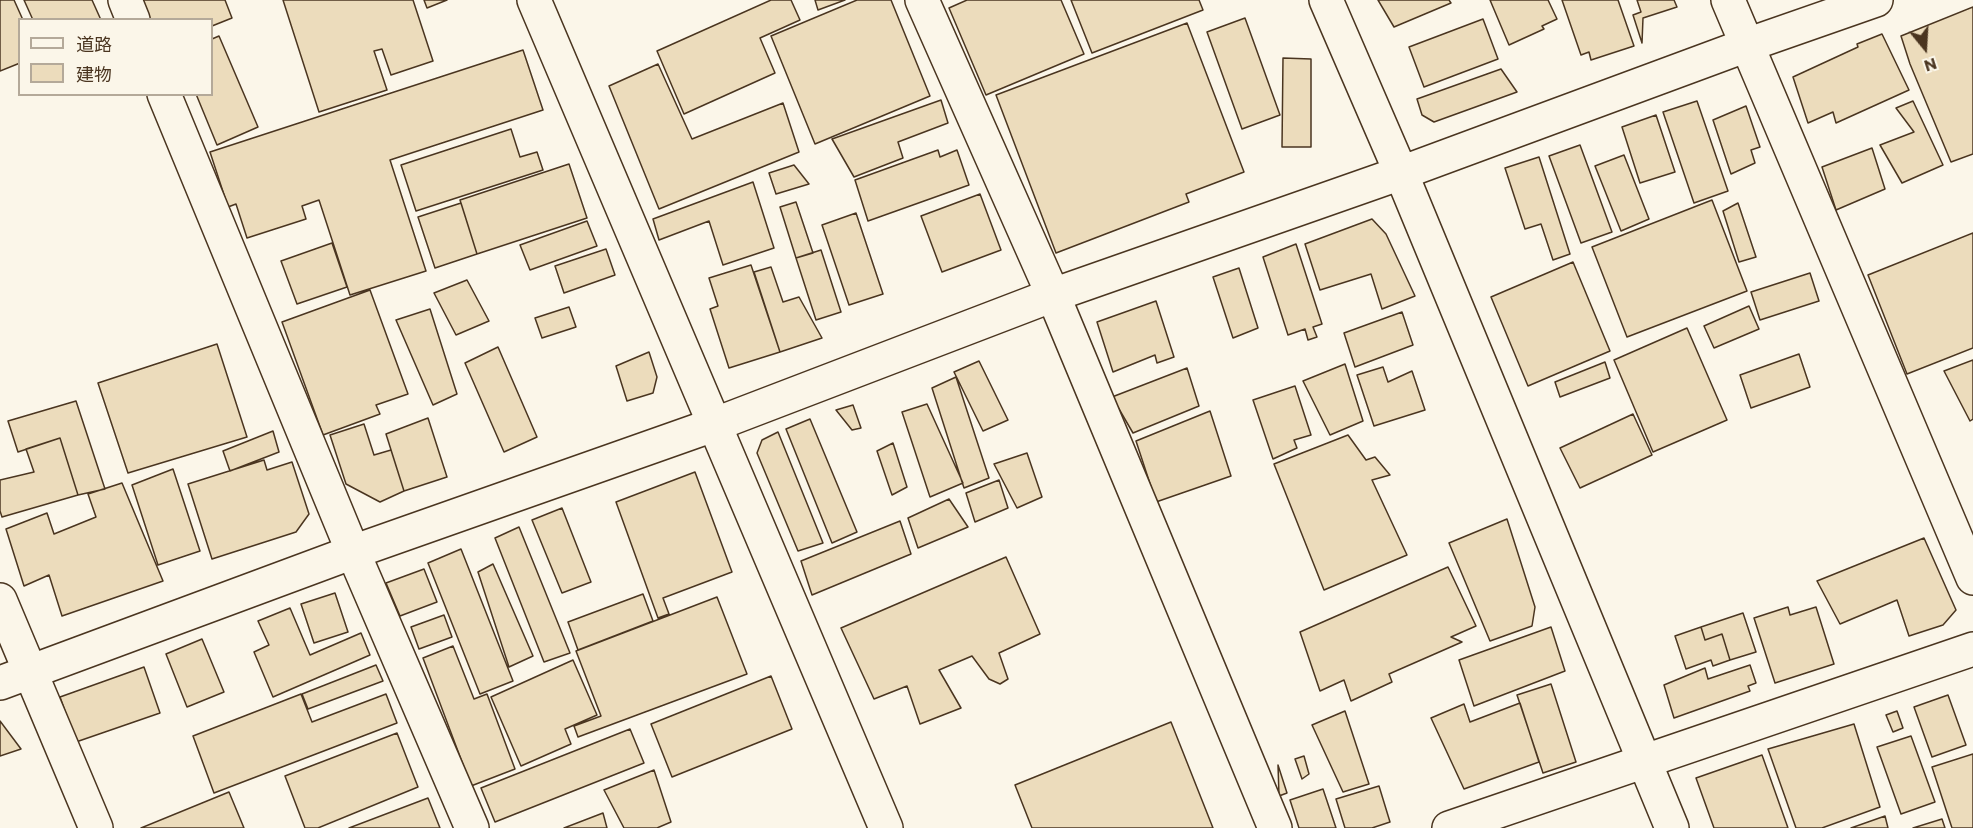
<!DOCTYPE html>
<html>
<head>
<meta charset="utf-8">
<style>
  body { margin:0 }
  #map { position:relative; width:1973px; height:828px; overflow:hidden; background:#fbf6e9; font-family:Commissioner,"Noto Sans JP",sans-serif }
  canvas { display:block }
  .legend { position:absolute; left:18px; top:18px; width:195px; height:78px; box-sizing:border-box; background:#fbf6e9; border:2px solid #b4a999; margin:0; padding:8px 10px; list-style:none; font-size:18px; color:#4a3520 }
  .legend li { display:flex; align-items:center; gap:12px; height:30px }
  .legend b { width:30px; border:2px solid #b4a999 }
  .north { position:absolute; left:1895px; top:18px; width:60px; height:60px; -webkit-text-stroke:4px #fbf6e9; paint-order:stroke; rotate:162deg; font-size:16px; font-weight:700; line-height:24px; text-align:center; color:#4a3520 }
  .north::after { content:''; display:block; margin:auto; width:21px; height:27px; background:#4a3520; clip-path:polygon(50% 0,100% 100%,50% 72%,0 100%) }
</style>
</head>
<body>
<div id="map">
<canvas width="1973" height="828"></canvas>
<ul class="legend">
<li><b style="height:8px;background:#fbf6e9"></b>道路</li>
<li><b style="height:16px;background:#ecdcbc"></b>建物</li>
</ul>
<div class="north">N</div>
</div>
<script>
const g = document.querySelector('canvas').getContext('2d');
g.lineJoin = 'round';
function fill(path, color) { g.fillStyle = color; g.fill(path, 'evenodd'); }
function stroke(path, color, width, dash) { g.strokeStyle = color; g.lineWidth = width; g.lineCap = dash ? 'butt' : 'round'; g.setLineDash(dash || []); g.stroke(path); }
const building = new Path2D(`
  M0,0H14L23,20H20V63L0,71Z
  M24,0H92L101,20H33Z
  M142,0H225L232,18L212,26V20H149Z
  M283,0H413L433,61L391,75L382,49L374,51L387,90L319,112Z
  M424,0H447L427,8Z
  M771,0H791L800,20L760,38L775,73L684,114L657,51Z
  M815,0H845L818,10Z
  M857,0H891L930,96L815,144L771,36Z
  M967,0H1061L1084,54L986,95L949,8Z
  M1071,0H1199L1203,10L1092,53Z
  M1378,0H1449L1451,3L1394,27Z
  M1490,0H1548L1557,19L1542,26L1544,29L1509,45Z
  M1562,0H1618L1634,46L1591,60L1589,52L1581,55Z
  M1637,0H1674L1677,7L1643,18L1642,43L1633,15L1641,12Z
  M1973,7V154L1951,162L1910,64L1901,36Z
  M1245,18L1280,115L1242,129L1207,32Z
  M1483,19L1498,59L1424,87L1409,47Z
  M1187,23L1244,172L1186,194L1189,202L1056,253L996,95Z
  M1882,34L1909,90L1836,123L1833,112L1808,123L1793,77L1858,47L1857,44Z
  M219,36L258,127L217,145L196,94H212V39Z
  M523,50L543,110L390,160L426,271L350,295L319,200L302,206L306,219L247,238L236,204L228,207L210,152Z
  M1283,58L1311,59V147H1282Z
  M658,64L692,139L783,103L799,152L659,209L609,86Z
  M1501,69L1517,92L1434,122L1422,115L1417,99Z
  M941,100L948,123L898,142L903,158L854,177L832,139Z
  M1697,101L1728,191L1694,203L1663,112Z
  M1913,101L1943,165L1902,183L1880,145L1914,132L1896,108Z
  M1746,106L1760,147L1751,150L1755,163L1731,174L1713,120Z
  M1656,115L1675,172L1640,183L1622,127Z
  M511,129L520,157L537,152L543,170L416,211L401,165Z
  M1580,145L1612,232L1581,243L1549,156Z
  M1872,148L1885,189L1836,210L1822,167Z
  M938,150L940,157L957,150L969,185L868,221L855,180Z
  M1624,155L1649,219L1621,231L1595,166Z
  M1539,157L1570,254L1553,260L1541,224L1525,229L1505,168Z
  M569,164L587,218L477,254L460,200Z
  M794,165L809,184L776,194L769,173Z
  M753,182L774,248L723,265L709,221L659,240L653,219Z
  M980,194L1001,250L942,272L921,216Z
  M1712,200L1747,291L1627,337L1592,247Z
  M796,202L813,253L796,258L780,207Z
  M461,203L477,254L435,268L418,217Z
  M1738,203L1756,257L1739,262L1723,211Z
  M856,213L883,294L849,305L822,225Z
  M1372,219L1386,234L1415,296L1382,309L1371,274L1320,290L1305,244Z
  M587,221L597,246L530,270L520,245Z
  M1973,233V348L1907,374L1868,275Z
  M332,243L347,287L297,304L281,261Z
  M1296,244L1322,324L1313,327L1317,337L1308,340L1305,329L1288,335L1263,257Z
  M606,249L615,275L564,293L555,266Z
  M821,250L841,312L816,320L796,258Z
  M1573,262L1610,351L1528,386L1491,297Z
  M751,265L780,352L729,368L710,309L718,306L709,278Z
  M771,267L783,302L799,297L822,338L780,352L754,272Z
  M1239,268L1258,328L1233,338L1213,277Z
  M1810,273L1819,301L1760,320L1751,292Z
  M467,280L489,321L456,335L434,293Z
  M370,290L408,394L376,405L380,414L323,435L282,322Z
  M1156,301L1174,357L1157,363L1155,355L1113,372L1097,322Z
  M1749,306L1759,329L1714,348L1704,326Z
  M569,307L576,327L542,338L535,318Z
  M430,309L457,394L433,405L396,320Z
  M1402,312L1413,345L1355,367L1344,333Z
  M1687,328L1727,420L1653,452L1614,360Z
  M217,344L247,437L128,473L98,383Z
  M498,347L537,437L504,452L465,363Z
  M649,352L657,377L653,393L627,401L616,366Z
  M1799,354L1810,387L1751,408L1740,375Z
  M1973,360V419L1970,421L1944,371Z
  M979,361L1008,420L983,431L954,372Z
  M1605,362L1610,378L1560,397L1555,382Z
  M1345,364L1363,421L1330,435L1303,381Z
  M1383,367L1388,382L1412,371L1425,410L1374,426L1357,375Z
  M1187,368L1199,406L1133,433L1112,397Z
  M956,377L989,478L964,488L932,388Z
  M1295,386L1311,435L1294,440L1297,448L1273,459L1253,400Z
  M76,401L105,489L78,495L60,438L18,452L8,421Z
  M927,404L963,483L930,497L902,412Z
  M853,405L861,428L852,430L836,410Z
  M1210,411L1231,476L1156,502L1136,441Z
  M1633,414L1652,455L1580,488L1560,448Z
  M428,418L447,477L404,491L386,434Z
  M810,419L857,532L832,543L786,429Z
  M364,424L374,455L391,450L404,491L380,502L346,484L330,435Z
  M273,431L279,452L230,471L223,451Z
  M778,432L823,543L798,551L757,453L762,440Z
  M1348,435L1366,460L1375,457L1390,475L1372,480L1407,555L1324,590L1274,464Z
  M60,438L78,495L2,517L0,511V480L34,472L26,449Z
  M893,443L907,487L892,495L877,451Z
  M1027,453L1042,497L1017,508L994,464Z
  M264,460L267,470L292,462L309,514L296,532L212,559L188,484Z
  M173,469L200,551L158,565L132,485Z
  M695,472L732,572L663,598L669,614L658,618L616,502Z
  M999,480L1008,508L975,522L966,493Z
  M122,483L163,581L62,616L49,575L24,586L6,529L47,513L54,534L96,517L88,494Z
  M949,499L968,527L918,548L908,518Z
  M562,508L591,582L562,593L532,520Z
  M1507,519L1535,607L1532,626L1490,641L1449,543Z
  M900,521L911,554L812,595L801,561Z
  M519,527L570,653L544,662L495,538Z
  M1924,538L1956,610L1943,625L1909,636L1897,600L1840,624L1817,581Z
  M461,549L513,681L480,694L428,563Z
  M1006,557L1040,634L999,653L1008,679L1000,684L989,679L972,656L939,670L961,708L920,724L907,686L874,699L841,628Z
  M493,564L533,656L509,667L478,572Z
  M1448,567L1476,626L1451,637L1462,642L1389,674L1392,682L1351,701L1344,680L1320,691L1300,632Z
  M424,569L437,602L400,616L386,583Z
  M335,593L348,632L314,643L301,604Z
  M643,594L653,621L578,650L568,622Z
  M717,597L747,674L578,737L574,726L601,716L576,651Z
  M1788,607L1790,615L1816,607L1834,664L1775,683L1754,618Z
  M290,608L310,655L361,633L370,655L273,697L254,652L269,645L258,621Z
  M1743,613L1756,652L1730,660L1722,634L1705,640L1701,627Z
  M444,615L452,637L419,649L411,627Z
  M1551,627L1565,671L1474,706L1459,660Z
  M1701,627L1705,640L1722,634L1730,660L1713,666L1711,660L1686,669L1675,636Z
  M202,639L224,692L187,707L166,654Z
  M453,646L474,699L487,694L515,769L471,786L423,658Z
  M573,660L597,715L565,729L571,744L521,766L491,697Z
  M376,665L383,681L308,709L302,694Z
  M1750,665L1756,683L1748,686L1750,691L1674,718L1664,685L1705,668L1708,679Z
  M144,667L160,713L76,742L60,697Z
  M771,676L792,729L672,777L651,724Z
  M1551,684L1576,762L1543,773L1517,695Z
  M301,694L312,722L386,694L397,723L214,793L193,736Z
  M1948,695L1966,745L1932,757L1914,707Z
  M1520,703L1539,762L1464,789L1431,718L1464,704L1470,722Z
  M1345,711L1369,784L1343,792L1312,725Z
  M1897,711L1903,728L1893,732L1886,715Z
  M0,721L21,749L0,756Z
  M1171,722L1213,828H1032L1015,785Z
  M1854,724L1880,807L1822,828H1796L1768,749Z
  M630,729L644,763L495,822L481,788Z
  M397,733L418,787L318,828H305L285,776Z
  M1911,736L1935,802L1901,814L1877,747Z
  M1973,754V828H1952L1932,767Z
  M1762,755L1788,828H1714L1696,778Z
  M1304,756L1309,774L1302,779L1295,759Z
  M1278,765L1287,793L1279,796Z
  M654,770L671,822L657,828H624L604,790Z
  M1379,786L1390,822L1372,828H1345L1336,799Z
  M1323,789L1336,828H1299L1290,800Z
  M229,792L244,828H141Z
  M428,798L440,828H349Z
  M603,813L607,828H564Z
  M1885,816L1888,828H1851Z
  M1942,819L1945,828H1913Z`);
fill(building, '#ecdcbc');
stroke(building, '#4a3520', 1.5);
const minor = new Path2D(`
  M125,0L133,20
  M534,0L886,828
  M922,0L1053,295L1275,828
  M1728,0L1973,578
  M164,94L353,552L472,828
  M0,600L96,828
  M1449,828L1973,649`);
const tertiary = new Path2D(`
  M1326,0L1401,173L1672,828
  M0,683L353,552L716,424L1053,295L1401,173L1747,45L1876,0`);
stroke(minor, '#4a3520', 36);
stroke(tertiary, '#4a3520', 36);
stroke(minor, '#fbf6e9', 33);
stroke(tertiary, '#fbf6e9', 33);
</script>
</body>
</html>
